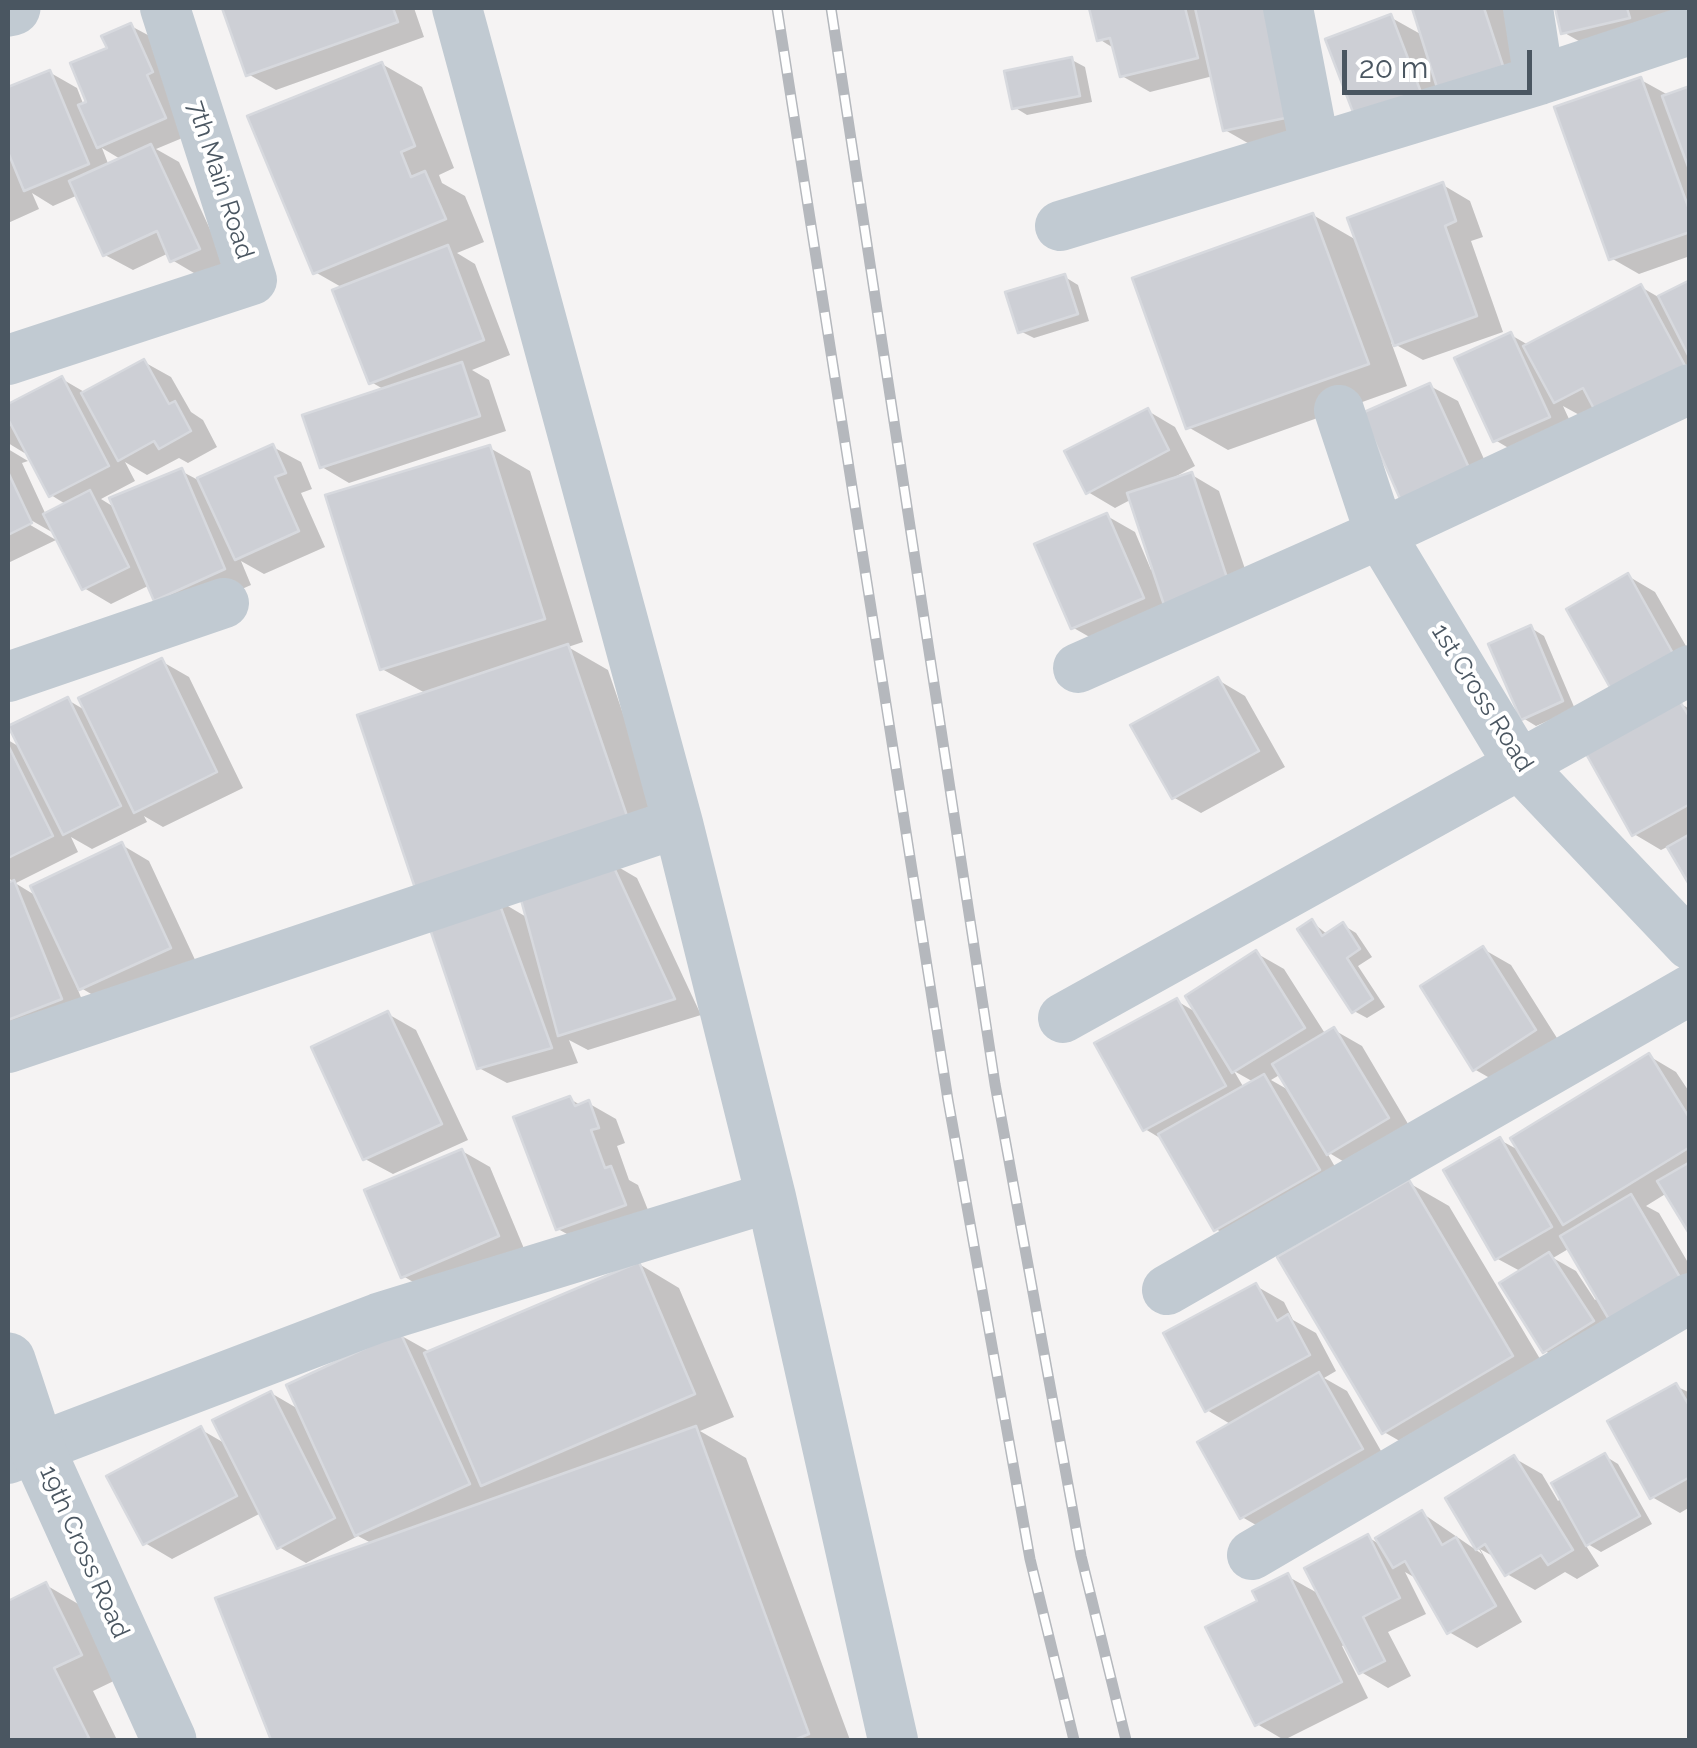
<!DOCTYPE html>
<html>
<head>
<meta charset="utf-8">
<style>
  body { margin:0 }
  #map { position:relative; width:1697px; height:1748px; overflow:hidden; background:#f5f3f3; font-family:Raleway,sans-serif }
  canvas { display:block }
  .frame { position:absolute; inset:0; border:10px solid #4a5661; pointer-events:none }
  .scale { position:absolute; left:1342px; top:50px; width:190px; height:45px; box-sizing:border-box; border:5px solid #4a5661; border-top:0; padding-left:12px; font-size:30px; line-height:35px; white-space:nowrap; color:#4a5661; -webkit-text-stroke:8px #fff; paint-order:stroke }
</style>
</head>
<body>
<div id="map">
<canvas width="1697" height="1748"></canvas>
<div class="frame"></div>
<div class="scale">20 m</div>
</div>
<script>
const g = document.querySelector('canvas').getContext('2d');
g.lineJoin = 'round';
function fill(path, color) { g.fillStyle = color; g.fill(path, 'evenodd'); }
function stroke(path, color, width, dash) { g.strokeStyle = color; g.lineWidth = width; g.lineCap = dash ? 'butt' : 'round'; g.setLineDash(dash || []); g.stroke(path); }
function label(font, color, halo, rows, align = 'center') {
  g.font = font + ' Raleway,sans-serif'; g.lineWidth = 8; g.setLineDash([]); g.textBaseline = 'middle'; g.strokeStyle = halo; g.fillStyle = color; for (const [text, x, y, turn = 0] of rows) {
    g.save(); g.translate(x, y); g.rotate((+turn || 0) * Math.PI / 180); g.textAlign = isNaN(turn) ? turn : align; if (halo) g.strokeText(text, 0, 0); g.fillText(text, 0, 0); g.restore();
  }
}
fill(new Path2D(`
  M225,8H414L424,37L276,90L248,74Z
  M1091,8H1288L1316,132L1253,146L1225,130L1213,76L1150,92L1122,76L1115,49L1099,39Z
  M1414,8H1505L1532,91L1358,118L1390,17L1424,36Z
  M1558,8H1690L1591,48L1563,32Z
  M131,26L159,41L192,134L156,149L179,162L226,264L199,276L172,260L169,253L133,270L105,255L78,195L53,206L32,193L39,209L8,223V90L49,72L77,88L84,106L111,49ZM102,148L122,160L109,166Z
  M1072,60L1085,67L1092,102L1027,115L1014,107Z
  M382,64L422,87L454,168L439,175L442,183L465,196L484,242L457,253L475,264L510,355L472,370L489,380L506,431L349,483L322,467L385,390L371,382L343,288L315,272Z
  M1641,80L1670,96L1690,89V256L1639,274L1611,258Z
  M1443,185L1470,201L1483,237L1471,241L1503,332L1423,360L1391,342L1407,386L1228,450L1188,427L1313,215L1358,241Z
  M1065,277L1078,285L1089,321L1034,338L1020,331Z
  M1690,283V410L1583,417L1563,406L1575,432L1522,456L1495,440L1511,335L1530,346L1641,287L1660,298Z
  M144,362L171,377L191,412L203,420L217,447L188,463L179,458L147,475L125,462L135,481L101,499L117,509L181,471L198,480L273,447L301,462L312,489L301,493L325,547L264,574L241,561L251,585L183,615L156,599L150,585L111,604L84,588L57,535L22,515L20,519L56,540L8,563V449L28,461L22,463L46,515L67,505L51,495L31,457L8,443V424L15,428L8,407L62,379L86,393Z
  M1430,386L1458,401L1496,486L1365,414Z
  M1148,411L1175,427L1195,466L1171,479L1172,481L1192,475L1219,491L1257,605L1100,643L1072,627L1107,516L1135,532L1151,570L1155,569L1132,499L1115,508L1088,492Z
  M490,448L530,471L583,642L568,647L608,670L667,842L608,861L637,878L701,1015L588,1050L569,1040L578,1063L507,1083L479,1068L427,694L382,669ZM521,891L528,918L496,899Z
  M1628,576L1655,592L1690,653L1647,714Z
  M1531,628L1544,636L1575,709L1536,726L1523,718Z
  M161,661L189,677L243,788L163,827L144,816L147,822L92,849L71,837L78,852L16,883L8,878V740L23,749L68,700L88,712Z
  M1218,680L1245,696L1285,767L1201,813L1173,797Z
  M1679,703L1690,709V881L1669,846L1661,850L1634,834Z
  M122,845L149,861L197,964L108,1004L76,985L88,1015L8,1046V886L15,883L38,897Z
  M1312,922L1328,935L1343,925L1356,933L1372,957L1358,966L1385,1007L1367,1018L1354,1011Z
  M1483,949L1511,965L1562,1046L1502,1085L1474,1069Z
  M1256,953L1284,969L1326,1035L1334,1030L1362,1046L1414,1134L1356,1169L1326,1151L1346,1186L1243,1245L1216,1229L1165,1141L1145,1129L1177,1001L1199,1014ZM1234,1071L1250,1080L1254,1082L1244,1088ZM1281,1074L1292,1092L1271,1080Z
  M388,1014L416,1030L468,1140L393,1174L365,1159Z
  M1649,1056L1676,1072L1690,1093V1230L1667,1193L1646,1206L1659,1213L1690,1266V1315L1572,1367L1545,1351L1522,1272L1496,1258L1500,1140L1522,1152ZM1570,1248L1599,1297L1595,1300L1576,1271L1553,1258Z
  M570,1099L582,1106L588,1103L616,1119L625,1143L617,1146L629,1180L638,1185L652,1220L585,1244L558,1229Z
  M462,1151L490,1167L525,1251L430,1292L403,1276Z
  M1409,1183L1449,1206L1552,1379L1424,1455L1384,1432Z
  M639,1264L679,1288L734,1417L700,1431L746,1458L850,1740H273L218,1599L373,1544L358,1536L306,1563L279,1547L261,1513L172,1559L145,1543L200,1429L226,1444L271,1393L300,1410L400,1335L432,1353Z
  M1256,1286L1284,1302L1293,1320L1316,1333L1336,1371L1324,1378L1347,1391L1389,1465L1270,1533L1242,1517L1232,1425L1207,1410Z
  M1676,1386L1690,1393V1507L1680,1513L1652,1497Z
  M1605,1456L1618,1464L1652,1524L1601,1552L1583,1541L1599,1566L1577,1579L1565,1572L1535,1590L1507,1574L1498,1559L1480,1549L1522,1622L1477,1648L1449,1632L1419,1580L1405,1572L1426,1614L1388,1632L1411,1676L1388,1688L1361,1672L1346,1644L1342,1646L1368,1698L1284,1740L1257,1724L1260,1602L1287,1576L1321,1595L1368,1537L1382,1546L1422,1513L1482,1554L1448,1499L1514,1458L1542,1474L1558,1501Z
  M46,1585L85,1608L120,1678L93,1691L117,1740H8V1604Z`), '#0003');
const building = new Path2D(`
  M222,8H393L398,22L246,76Z
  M1089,8H1185L1198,58L1120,77L1110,38L1097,41Z
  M1195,8H1265L1290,117L1223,131Z
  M1412,8H1484L1506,75L1440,97Z
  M1555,8H1627L1630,18L1561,34Z
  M1391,14L1422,95L1356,120L1325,39Z
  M131,23L153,72L147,75L166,118L97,148L78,105L86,102L70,63L107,48L101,36Z
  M1072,57L1080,96L1012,109L1004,71Z
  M382,62L415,146L401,152L411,177L425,171L446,219L313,274L247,116Z
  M50,70L89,164L24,191L8,152V87Z
  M1641,77L1690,212V232L1609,260L1554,107Z
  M1690,86V172L1662,96Z
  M151,144L200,249L170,262L157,231L103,256L69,181Z
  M1443,182L1456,221L1445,226L1477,316L1394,346L1347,218Z
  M1313,213L1369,364L1186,429L1132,278Z
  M448,245L484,340L369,384L332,290Z
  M1065,274L1078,314L1018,333L1005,292Z
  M1690,280V359L1658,296Z
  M1641,284L1690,375L1603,426L1583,388L1554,403L1523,346Z
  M1511,332L1550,417L1493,442L1454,358Z
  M144,359L169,404L175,401L191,431L159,449L154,441L118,461L81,393Z
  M462,362L480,416L320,468L302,415Z
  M62,376L109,466L49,497L8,419V404Z
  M1430,383L1470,470L1401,501L1362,413Z
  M1148,408L1169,450L1086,494L1064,451Z
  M273,444L286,473L275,477L299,531L235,560L197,478Z
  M490,445L545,619L380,670L325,495Z
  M182,468L225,569L154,601L109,498Z
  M8,472L32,523L8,535Z
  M1192,472L1231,590L1166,611L1127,493Z
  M90,490L129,567L82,590L43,514Z
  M1107,513L1144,598L1071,629L1034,544Z
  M1628,573L1679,664L1617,700L1566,609Z
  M1531,625L1563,701L1521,720L1488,644Z
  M568,644L628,819L416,891L357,715Z
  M162,658L217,772L134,813L78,698Z
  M1218,677L1259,751L1172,799L1130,725Z
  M68,697L121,806L63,835L8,726Z
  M1679,700L1690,718V804L1632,836L1585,752Z
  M8,745L53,836L8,858Z
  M1690,834V886L1667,847Z
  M122,842L171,948L79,990L30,886Z
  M610,859L675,999L558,1036L517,885Z
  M14,880L62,999L8,1020V883Z
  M497,897L552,1048L477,1069L429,926Z
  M1312,919L1322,936L1343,922L1360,949L1347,958L1373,999L1352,1013L1297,929Z
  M1483,946L1536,1030L1473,1071L1420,986Z
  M1256,950L1305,1028L1232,1073L1185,996Z
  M1177,998L1226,1086L1143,1131L1094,1043Z
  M388,1011L442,1124L363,1160L311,1047Z
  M1334,1027L1389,1118L1327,1155L1272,1064Z
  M1649,1053L1690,1119V1147L1563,1225L1510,1138Z
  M1264,1074L1320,1170L1214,1231L1158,1134Z
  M570,1096L575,1106L589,1100L599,1128L591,1130L605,1168L611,1166L626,1205L556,1230L513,1117Z
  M1500,1137L1552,1227L1495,1260L1443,1170Z
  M462,1149L499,1236L401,1278L364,1190Z
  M1690,1162V1235L1657,1181Z
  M1409,1180L1513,1356L1382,1434L1277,1257Z
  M1631,1194L1685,1286L1614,1328L1560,1236Z
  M1549,1252L1594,1321L1543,1353L1499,1283Z
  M639,1262L695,1394L481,1486L424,1353Z
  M1256,1283L1277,1321L1288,1314L1310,1355L1205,1412L1163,1333Z
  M400,1332L470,1484L355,1536L286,1385Z
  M1319,1372L1363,1449L1240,1519L1197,1442Z
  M1676,1383L1690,1407V1477L1650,1499L1607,1421Z
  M271,1391L335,1518L277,1549L212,1420Z
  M201,1426L237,1496L143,1545L106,1476Z
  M696,1426L809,1734L794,1740H271L215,1598Z
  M1605,1453L1640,1516L1586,1546L1551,1483Z
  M1514,1455L1573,1550L1548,1565L1541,1555L1505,1576L1485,1544L1476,1550L1445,1498Z
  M1422,1510L1442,1545L1456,1537L1496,1606L1447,1634L1405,1561L1393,1568L1375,1538Z
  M1368,1534L1400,1598L1363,1617L1385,1661L1359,1674L1304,1568Z
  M1288,1573L1342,1682L1255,1726L1205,1627L1257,1601L1252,1591Z
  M46,1582L82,1655L54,1668L89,1738L84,1740H8V1601Z`);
fill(building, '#cdcfd5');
stroke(building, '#d7d9de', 2.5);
stroke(new Path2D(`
  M457,8L678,823
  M1288,8L1315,148
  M1528,8L1539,80
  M1060,226L1539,80L1690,30
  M8,360L252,280L165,8
  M1339,410L1380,534L1520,766L1690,945
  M1078,668L1380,534L1690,389
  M8,677L224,603
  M1063,1018L1690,670
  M8,1048L678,823L771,1197L378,1318L8,1459
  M771,1197L893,1740
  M1167,1290L1690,990
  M1252,1555L1690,1298`), '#c1cad2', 50);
stroke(new Path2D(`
  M8,9L13,8
  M8,1360L37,1448L169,1740`), '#c1cad2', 55);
const rail = new Path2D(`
  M777,8L948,1100L1030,1559L1074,1740
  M831,8L995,1084L1081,1556L1126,1740`);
stroke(rail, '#b5b8bd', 11);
stroke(rail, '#fff', 8, [22]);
label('25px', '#4a5661', '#fff', [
  ["7th Main Road",220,180,72],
  ["1st Cross Road",1482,698,58],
  ["19th Cross Road",84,1552,66]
]);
</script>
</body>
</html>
